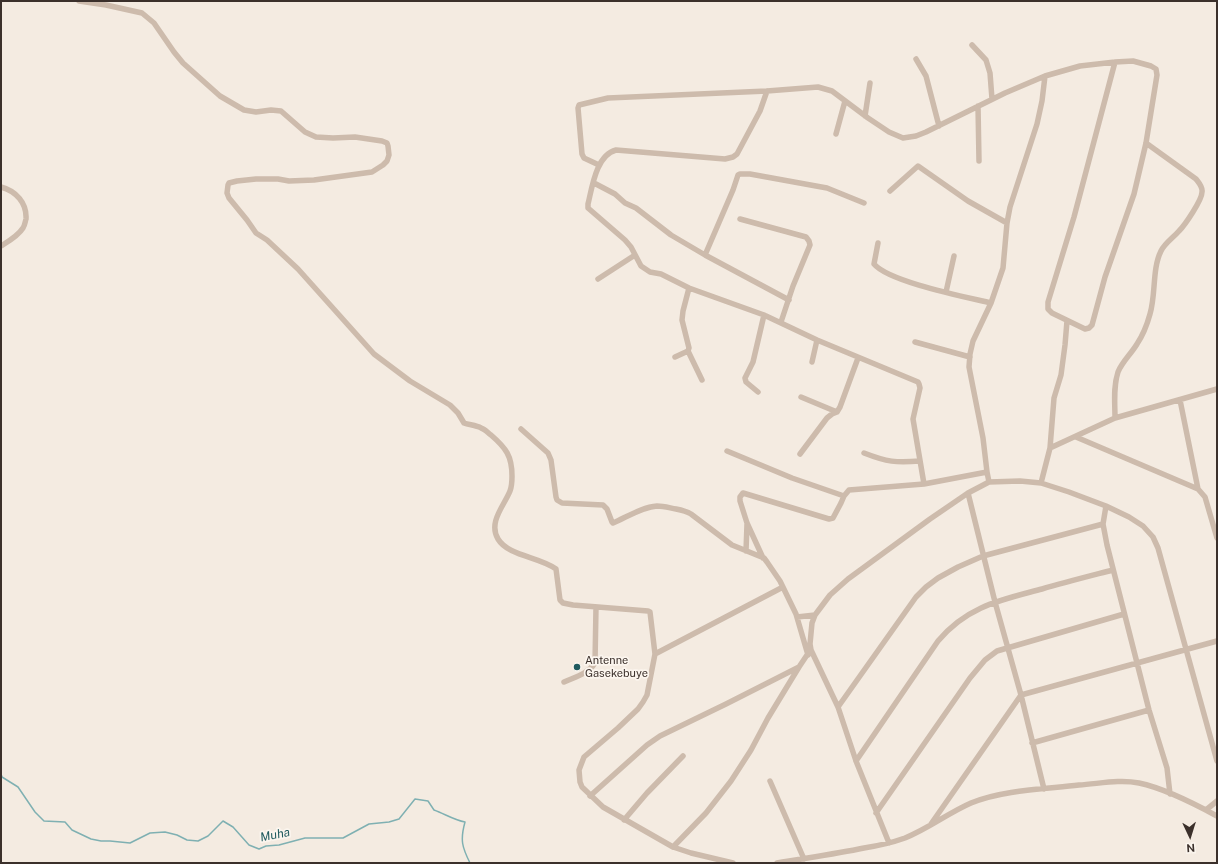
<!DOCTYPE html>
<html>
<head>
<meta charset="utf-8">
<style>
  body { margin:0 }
  #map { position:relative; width:1218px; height:864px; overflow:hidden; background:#f4ebe1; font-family:"Public Sans",sans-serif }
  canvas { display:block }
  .frame { position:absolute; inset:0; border:2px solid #3b302b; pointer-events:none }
  .north { position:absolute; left:1170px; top:816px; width:40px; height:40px; -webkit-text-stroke:3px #fbf5ee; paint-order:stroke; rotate:176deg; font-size:11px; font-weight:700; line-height:16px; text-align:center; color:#3b302b }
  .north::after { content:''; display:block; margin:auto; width:14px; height:18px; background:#3b302b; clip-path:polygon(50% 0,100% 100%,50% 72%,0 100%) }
</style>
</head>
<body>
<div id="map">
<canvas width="1218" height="864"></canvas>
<div class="frame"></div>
<div class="north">N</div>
</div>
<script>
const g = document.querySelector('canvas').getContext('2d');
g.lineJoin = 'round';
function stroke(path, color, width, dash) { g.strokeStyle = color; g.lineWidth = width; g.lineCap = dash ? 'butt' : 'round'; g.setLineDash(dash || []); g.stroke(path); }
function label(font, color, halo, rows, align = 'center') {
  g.font = font + ' "Public Sans",sans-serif'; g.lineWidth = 3.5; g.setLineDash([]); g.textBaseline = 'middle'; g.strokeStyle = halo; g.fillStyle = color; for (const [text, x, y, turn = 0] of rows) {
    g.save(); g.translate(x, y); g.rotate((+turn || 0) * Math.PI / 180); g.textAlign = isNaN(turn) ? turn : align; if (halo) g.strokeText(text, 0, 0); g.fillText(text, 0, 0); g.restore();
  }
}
stroke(new Path2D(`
  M1,774L2,777L18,787L35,812L44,821L65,822L72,830L91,839L101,841H110L130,843L150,833L165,832L177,835L187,840L198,841L208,836L223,821L233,827L249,845L259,849L266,846L279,845L305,838H343L369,824L389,822L399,819L415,799L428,801L434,810C445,814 454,820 465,822C460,840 462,847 470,863`), '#7fb0b2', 1.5);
stroke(new Path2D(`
  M79,1L106,5L142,13L154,23L174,52L183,63L220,96L244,110L256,112L271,110L281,111L305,132L316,137L333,138L355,137L382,141L387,143L388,146L389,155L387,161L383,165L372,172L314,180L289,181L278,179H256L237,181L229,183L228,185L227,193L229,198L247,220L256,233L267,240L298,269L374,354L410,381L450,405L458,413L464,423C469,425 476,425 481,428C485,429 488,433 491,435C506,448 512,456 512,476C512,481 512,486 510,491C504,506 488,522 498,539C508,556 540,557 556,569L560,600L563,603L573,605L648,611L650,612L655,654L647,695L643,702L638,709L618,728L584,757L579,770L580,782L582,787L603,807L673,847L691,853L733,863
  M972,45L986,60L990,73L992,99
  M916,59L926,76L939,126
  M767,91L760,111L737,154L733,157L725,159L616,150C596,155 592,188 588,204V208L625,240L631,247L641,266L650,272L661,274L689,288L764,315L817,340L918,382L919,384L920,388L913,419L924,484
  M978,106L979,161
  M865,116L870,83
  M836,134L845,101
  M599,165L584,158L582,154L578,108L579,105L608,98L767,91L818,87L832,91L868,118L889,132L903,138L916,136L926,132L1005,93L1045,76
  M594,183L615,194L625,203L636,208L671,235L705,255L789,300
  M1,187C16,191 27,203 26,219C25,222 25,225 23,228C18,236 9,241 1,246
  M890,191L918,166L968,201L1007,223
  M740,219L806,237L809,241L810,245L793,286L781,322
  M878,243L874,264C889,282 966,297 991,303
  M705,255L733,190L738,175L740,174H750L827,188L864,203
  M598,279L635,255
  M689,288L683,311L682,320L689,348L688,351L702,380
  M946,292L954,256
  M915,342L970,357
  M675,357L688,351
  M812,362L817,340
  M758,392L746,382L745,378L753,362L764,315
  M801,397L837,412
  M1180,400L1198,489
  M1115,418C1115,403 1113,387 1118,372C1122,362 1131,354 1137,344C1143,335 1147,325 1150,314C1156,294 1152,269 1161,251C1165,243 1173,238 1179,231C1185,225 1202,200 1202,192C1203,187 1199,183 1196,179L1146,143
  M521,429L548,453L551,460L556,497L557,500L562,503L603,505L607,509L612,522L613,523C627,517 642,507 657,506C664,506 670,508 676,509C681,510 686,511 691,514L732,545L764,558L767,562L780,581L796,614L808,655
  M1076,437L1198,489L1205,497L1217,538
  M1050,448L1054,398L1061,375L1065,345L1067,321
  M727,451L792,478L844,496
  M864,453C887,462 896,463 920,461
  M800,454L827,418L832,414L837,412L840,407L858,358
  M989,482L987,472L983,438L969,367L970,354L973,341L991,303L1003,268L1007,223L1010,207L1037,124L1042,101L1045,76L1080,66L1115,62L1133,61L1151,66L1156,69L1157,75L1146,143L1134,194L1105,277L1092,325L1089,328L1085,329L1052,313L1048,309V302L1074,217L1115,62
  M1041,483L1050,448L1115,418L1217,389
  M968,493L995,602L1021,695L1044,789
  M1106,506L1103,524L1107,545L1149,710L1167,768L1170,794
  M746,551L747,524
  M763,558L747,523L740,501V497L743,493L829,519L833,518L841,503L844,496L849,490L924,484L987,472
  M797,617L815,615
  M655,654L783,587
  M564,682C575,677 588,674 595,663L596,607
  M838,707L916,597L926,587L938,578L958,567L983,556L1103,524
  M1032,743L1149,710
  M856,761L938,641C967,606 1001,600 1042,589C1066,582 1090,576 1113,570
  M770,781L804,859
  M590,796L647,745L660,736L726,704L799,667
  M1206,810L1217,801
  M876,813L970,678L985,660L997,651L1124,614
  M624,820L647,793L683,756
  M931,824L1021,695L1217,641
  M889,843L856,761L838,707L811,650L810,644L812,623L815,615L830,595L848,579L930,519L968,493L989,482L1020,481L1041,483L1069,492L1106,506L1129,517L1143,526L1153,537L1158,548L1217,761
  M673,847L706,813L731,781L751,750L768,718L799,667L809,652
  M777,863C806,858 835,854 864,848C877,846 891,843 905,838C928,829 948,813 971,803C1002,790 1045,789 1079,785C1098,784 1119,779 1139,783C1163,788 1195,804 1217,816`), '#cdbbac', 5.5);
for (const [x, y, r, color] of [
  [577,667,4,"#1f5a5e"]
]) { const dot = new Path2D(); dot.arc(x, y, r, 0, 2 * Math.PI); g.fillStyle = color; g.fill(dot); stroke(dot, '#fbf5ee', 1.5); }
label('11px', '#3b302b', '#fbf5ee', [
  ["Antenne",585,661],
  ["Gasekebuye",585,674]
], 'left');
label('italic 12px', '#1f5a5e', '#fbf5ee', [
  ["Muha",275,835,-11]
]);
</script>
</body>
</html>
